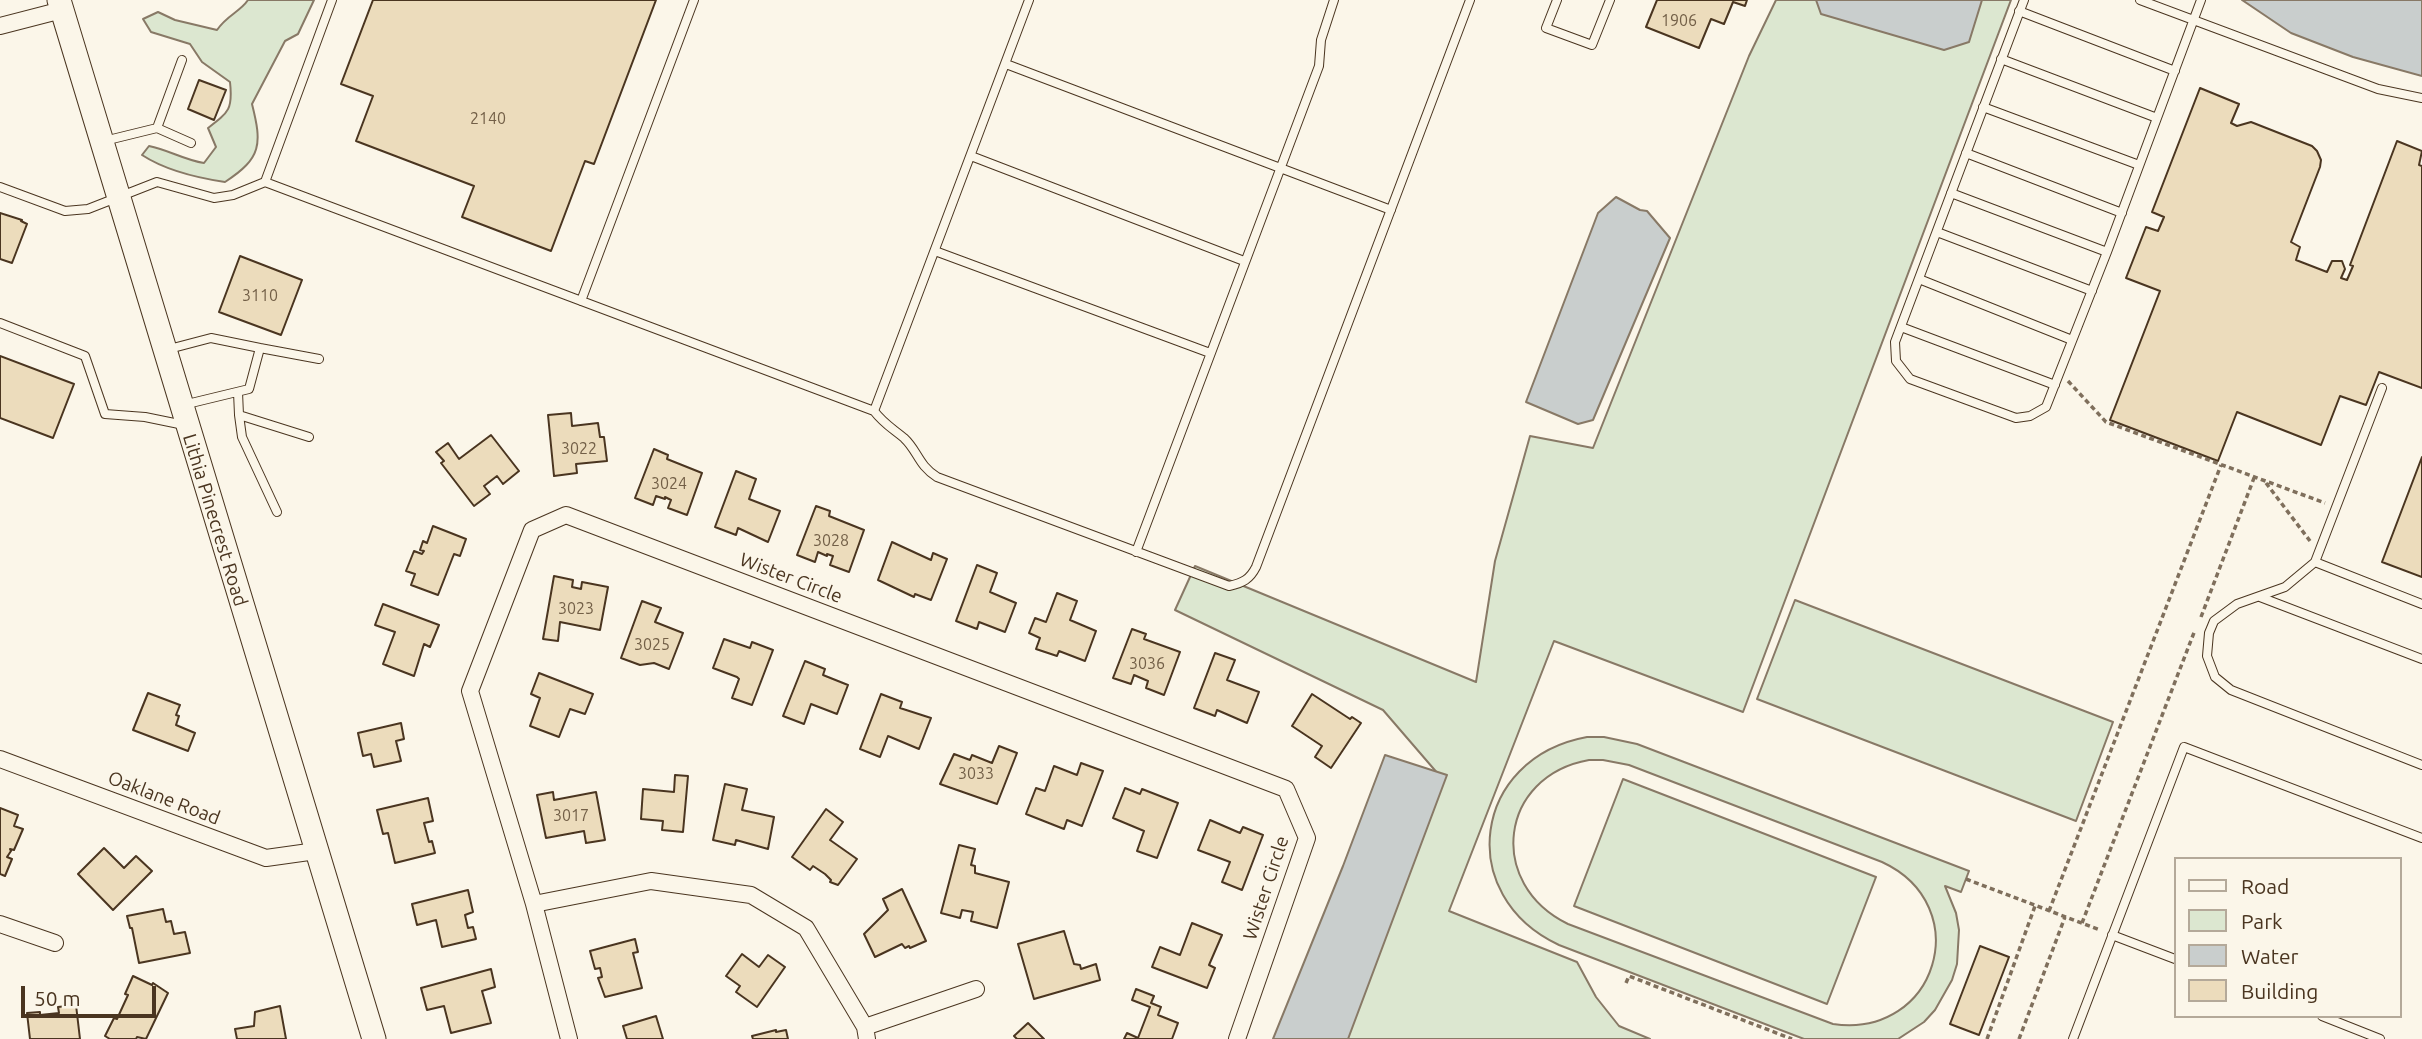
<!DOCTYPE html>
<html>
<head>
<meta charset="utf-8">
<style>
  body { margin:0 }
  #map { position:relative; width:2422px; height:1039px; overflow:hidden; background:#fbf6e9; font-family:Ubuntu,sans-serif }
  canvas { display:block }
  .legend { position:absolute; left:2174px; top:857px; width:228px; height:161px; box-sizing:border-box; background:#fbf6e9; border:2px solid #b4a999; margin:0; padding:9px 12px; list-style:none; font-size:21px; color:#4a3520 }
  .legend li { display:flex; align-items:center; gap:14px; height:35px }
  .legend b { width:35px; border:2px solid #b4a999 }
  .scale { position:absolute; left:21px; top:986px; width:135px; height:32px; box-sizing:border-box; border:4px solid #4a3520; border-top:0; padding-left:9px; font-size:21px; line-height:24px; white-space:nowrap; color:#4a3520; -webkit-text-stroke:5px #fbf6e9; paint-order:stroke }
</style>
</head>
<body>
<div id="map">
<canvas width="2422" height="1039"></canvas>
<ul class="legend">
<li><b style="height:9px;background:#fbf6e9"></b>Road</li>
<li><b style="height:19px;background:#dce7d0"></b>Park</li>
<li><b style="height:19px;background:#c9cecd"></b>Water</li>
<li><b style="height:19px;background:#ecdcbc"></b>Building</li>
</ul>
<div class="scale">50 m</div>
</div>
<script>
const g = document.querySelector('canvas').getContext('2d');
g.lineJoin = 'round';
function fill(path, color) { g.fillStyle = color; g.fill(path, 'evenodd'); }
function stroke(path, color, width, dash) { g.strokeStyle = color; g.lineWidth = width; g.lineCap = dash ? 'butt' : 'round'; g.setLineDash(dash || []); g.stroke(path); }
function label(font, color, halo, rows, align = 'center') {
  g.font = font + ' Ubuntu,sans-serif'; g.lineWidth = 5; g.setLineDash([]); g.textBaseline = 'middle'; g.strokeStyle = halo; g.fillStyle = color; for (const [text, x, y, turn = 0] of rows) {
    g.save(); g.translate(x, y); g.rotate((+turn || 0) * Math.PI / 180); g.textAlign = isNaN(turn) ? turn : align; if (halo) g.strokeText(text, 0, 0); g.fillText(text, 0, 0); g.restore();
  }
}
const green = new Path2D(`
  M248,0H314L298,34L285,41L252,104C262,144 262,158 225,182C198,178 165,170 142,155L149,146C169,150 184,160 204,163L216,147L208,128C229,112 233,109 230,82L202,62L190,44L151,32L143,19L158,12L175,20L217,30C227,15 240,12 248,0Z
  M1776,0H2011L1743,712L1554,641L1449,911L1577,962L1596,997L1619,1026L1650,1039H1338L1439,775L1383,710L1175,610L1195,566L1476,682L1495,561L1530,436L1593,448L1749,56Z
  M1795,600L2113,722L2076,821L1757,699Z
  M1587,737H1604L1637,744L1969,871L1961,892L1945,886L1956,913L1959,930L1957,964L1952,980L1935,1010L1924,1022L1898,1039H1804L1559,945C1454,896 1472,758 1587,737ZM1589,760H1603L1629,765L1882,862C1977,906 1937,1039 1833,1024L1568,924C1486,884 1499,776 1589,760Z
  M1623,779L1876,877L1827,1004L1574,906Z`);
fill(green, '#dce7d0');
stroke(green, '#887966', 2);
const water = new Path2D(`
  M1816,0H1982L1969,42L1944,50L1821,14Z
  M2242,0H2422V76L2353,57L2291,33Z
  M1616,197L1640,210L1647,211L1670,238L1593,420L1578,424L1526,402L1598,213Z
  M1385,755L1447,775L1348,1039H1273L1343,866Z`);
fill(water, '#c9cecd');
stroke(water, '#887966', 2);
const building = new Path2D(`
  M373,0H656L594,164L585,161L551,251L462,217L474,186L356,141L373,96L341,84Z
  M1657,0H1747L1745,6L1733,2L1724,24L1711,19L1699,48L1646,27Z
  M199,80L226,90L214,120L188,109Z
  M2200,88L2239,104L2231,123L2237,126L2251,122L2312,146L2317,151L2321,160L2320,167L2291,242L2300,247L2296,260L2327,272L2332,261H2342L2345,269L2341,278L2347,280L2353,266L2350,265L2397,141L2422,151L2419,165L2422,166V388L2379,372L2366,405L2340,396L2321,445L2237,412L2218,461L2110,420L2160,291L2126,278L2146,227L2158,231L2164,217L2152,212Z
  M0,213L22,220L21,221L27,224L12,263L0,259Z
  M240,256L302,280L281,335L219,312Z
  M0,356L74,384L53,438L0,418Z
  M571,413L572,426L598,423L600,437H604L607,461L576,464L577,473L554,476L548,415Z
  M491,435L519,471L503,484L497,476L484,486L490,494L474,506L441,463L444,461L436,452L448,443L459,459Z
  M654,449L668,455L667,459L702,473L687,515L668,508L671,500L665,497V499L656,496L653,505L635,498Z
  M2422,457V577L2382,562Z
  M736,471L756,479L749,499L780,511L768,542L738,528L736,535L715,527Z
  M816,506L830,511L829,516L864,530L849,572L830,565L833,556L827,554V556L818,552L815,562L797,555Z
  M433,526L466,539L460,556L454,554L438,595L411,585L415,574L406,571L414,551L422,554L424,551L420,550L423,541L427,543Z
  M892,542L931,560L933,553L947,559L931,600L915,594L914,597L878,580Z
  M977,565L997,573L990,592L1016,603L1005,632L979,622L977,629L956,621Z
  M554,576L573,580L572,587L581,589L582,582L608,587L600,630L560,622L558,641L543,639Z
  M1057,593L1077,601L1070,620L1096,631L1085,661L1059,651L1057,656L1036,649L1040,638L1029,633L1035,618L1046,622Z
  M642,601L661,608L655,622L683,633L669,669L654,663L640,665L621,658Z
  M383,604L439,625L430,647L424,644L414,676L383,664L395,632L375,625Z
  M1132,629L1146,634L1144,639L1180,652L1164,695L1146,688L1148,681L1134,675L1131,684L1113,678Z
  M724,639L750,648L752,642L773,650L752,705L732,698L739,679L737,677L713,668Z
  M1215,653L1235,660L1227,680L1259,692L1247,723L1217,710L1215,716L1194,708Z
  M805,661L825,669L823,675L848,685L837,714L811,704L804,724L783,716Z
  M539,673L593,694L585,714L570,709L559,737L530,726L540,698L531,694Z
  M148,693L180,705L176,715L179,716L176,725L195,733L188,751L133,730Z
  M881,694L902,702L900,708L931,718L919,749L888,736L880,757L860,749Z
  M1312,694L1350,719L1352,717L1361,723L1331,768L1315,757L1322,746L1292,726Z
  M401,723L404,739L396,741L401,761L374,767L371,754L363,756L358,733Z
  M999,746L1017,753L997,804L940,784L954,754L970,760L972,755L992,763Z
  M1081,763L1103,771L1082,826L1067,820L1064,829L1026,814L1036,788L1045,791L1054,766L1077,775Z
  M675,775L688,776L683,832L662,830L663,821L641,819L643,789L674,792Z
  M725,784L747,789L742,810L774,817L768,849L736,840L735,845L713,840Z
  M1125,788L1140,794L1142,789L1178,803L1157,858L1137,851L1144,831L1113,818Z
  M553,792L554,800L596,792L605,840L586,843L584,831L546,838L537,795Z
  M428,798L433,821L424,823L429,842L432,841L435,853L395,863L388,833L383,834L377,810Z
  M0,808L18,815L14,826L23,829L14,850L10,849L11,851L7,857L12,859L5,876L0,874Z
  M826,809L843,822L830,840L857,859L838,885L830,882L831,880L825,874L813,866L810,870L792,857Z
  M1210,820L1240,833L1243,827L1263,835L1242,890L1222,882L1230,862L1198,850Z
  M959,845L975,849L971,865L975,866V873L1009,882L997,928L971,921L973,912L962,910L960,918L941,913Z
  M104,848L124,868L136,856L152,871L113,910L78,874Z
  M902,889L926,941L910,948L909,946L905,948L902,944L875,957L864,934L888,910L883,899Z
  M468,890L473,912L465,915L468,928L473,927L476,939L442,947L436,920L417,925L412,904Z
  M163,909L166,922L171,921L174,934L185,932L190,953L139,963L132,928H130L127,916Z
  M1192,923L1222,935L1209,965L1215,968L1207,988L1152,967L1160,947L1180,955Z
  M1064,931L1074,964L1080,965L1081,969L1096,964L1100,980L1034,999L1018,944Z
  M635,939L638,952L633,953L642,988L605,997L598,978L602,977L600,968L595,969L590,951Z
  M1980,946L2009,957L1979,1035L1950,1024Z
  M742,954L759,967L768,955L785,967L757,1007L736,992L740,986L726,976Z
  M491,969L495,987L482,991L491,1023L451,1033L444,1006L427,1010L421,988Z
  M133,976L152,985L153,983L168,993L146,1039L137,1037L136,1039H110L105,1036L114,1018L117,1019L128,995L125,994Z
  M1136,989L1154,996L1151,1003L1161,1007L1158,1015L1178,1023L1172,1039H1124L1127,1033L1138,1038L1150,1007L1132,1000Z
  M76,1005L80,1039H30L27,1013L40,1012V1015L59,1013L58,1007Z
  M280,1006L286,1039H237L235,1029L254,1026L255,1012Z
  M656,1016L663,1039H627L623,1026Z
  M1028,1023L1044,1039H1017L1014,1036Z
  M776,1030V1032L786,1030L788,1039H753L752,1036Z`);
fill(building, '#ecdcbc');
stroke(building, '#4a3520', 2);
const lane = new Path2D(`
  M1557,0L1546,28L1592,45L1610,0
  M2024,0L1895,342L1896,361L1910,379L2016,418L2030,416L2046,407L2107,252L2201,0
  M2140,0L2378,89L2422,98
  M2019,11L2175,71
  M2001,59L2157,118
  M1006,64L1391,210
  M1983,107L2139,165
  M157,128L182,60
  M104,141L157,128L191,143
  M1966,153L2122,213
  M971,156L1244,261
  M265,182L332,0
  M0,187L65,211L88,209L157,182L214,198L233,195L265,182L874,411C884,424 892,428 904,438C918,451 918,465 937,477L1229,586C1243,583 1250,579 1256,567L1470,0
  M1951,193L2107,252
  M1937,232L2092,291
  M935,251L1210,353
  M1919,279L2072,340
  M581,301L694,0
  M0,323L85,356L105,414L145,417L184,425
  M1901,327L2055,385
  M260,348L319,359
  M169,349L211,338L260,348L249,389L183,405
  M2382,388L2315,562L2285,587L2237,604L2214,621L2209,633L2207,656L2215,677L2231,690L2422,765
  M238,392L239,415L309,437
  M874,411L1029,0
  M239,415L242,437L277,512
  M1136,552L1319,66L1321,40L1334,0
  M2315,562L2422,604
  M2260,597L2422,659
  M2112,935L2175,959
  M2322,1016L2380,1039
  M2073,1039L2184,747L2422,838`);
const street = new Path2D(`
  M0,26L62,10
  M0,759L266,858L316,851
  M534,904L651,881L751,895L806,928L865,1027L867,1039
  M0,924L55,943
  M865,1027L976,989
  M569,1039L534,904L470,691L532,530L566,515L1286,789L1307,838L1237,1039`);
const secondary = new Path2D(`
  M59,0L374,1039`);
stroke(lane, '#4a3520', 10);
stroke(street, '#4a3520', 18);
stroke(secondary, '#4a3520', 25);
stroke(new Path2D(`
  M2068,381L2106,422L2325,503
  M2266,483L2310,541
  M2201,617L2254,478
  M1966,879L2100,930
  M2049,911L2221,465
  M2082,923L2195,630
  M1626,983L1629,976L1792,1039
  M1987,1039L2035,906
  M2019,1039L2065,917`), '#7f6f5c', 3.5, [5, 3.5]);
stroke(lane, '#fbf6e9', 8);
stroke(street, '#fbf6e9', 16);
stroke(secondary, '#fbf6e9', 23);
label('16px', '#725f47', null, [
  ["1906",1679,21],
  ["2140",488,119],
  ["3110",260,296],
  ["3022",579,449],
  ["3024",669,484],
  ["3028",831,541],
  ["3023",576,609],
  ["3025",652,645],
  ["3036",1147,664],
  ["3033",976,774],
  ["3017",571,816]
]);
label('19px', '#4a3520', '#fbf6e9', [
  ["Lithia Pinecrest Road",215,520,73],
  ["Wister Circle",791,578,21],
  ["Oaklane Road",164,798,21],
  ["Wister Circle",1266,888,-72]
]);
</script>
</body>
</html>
